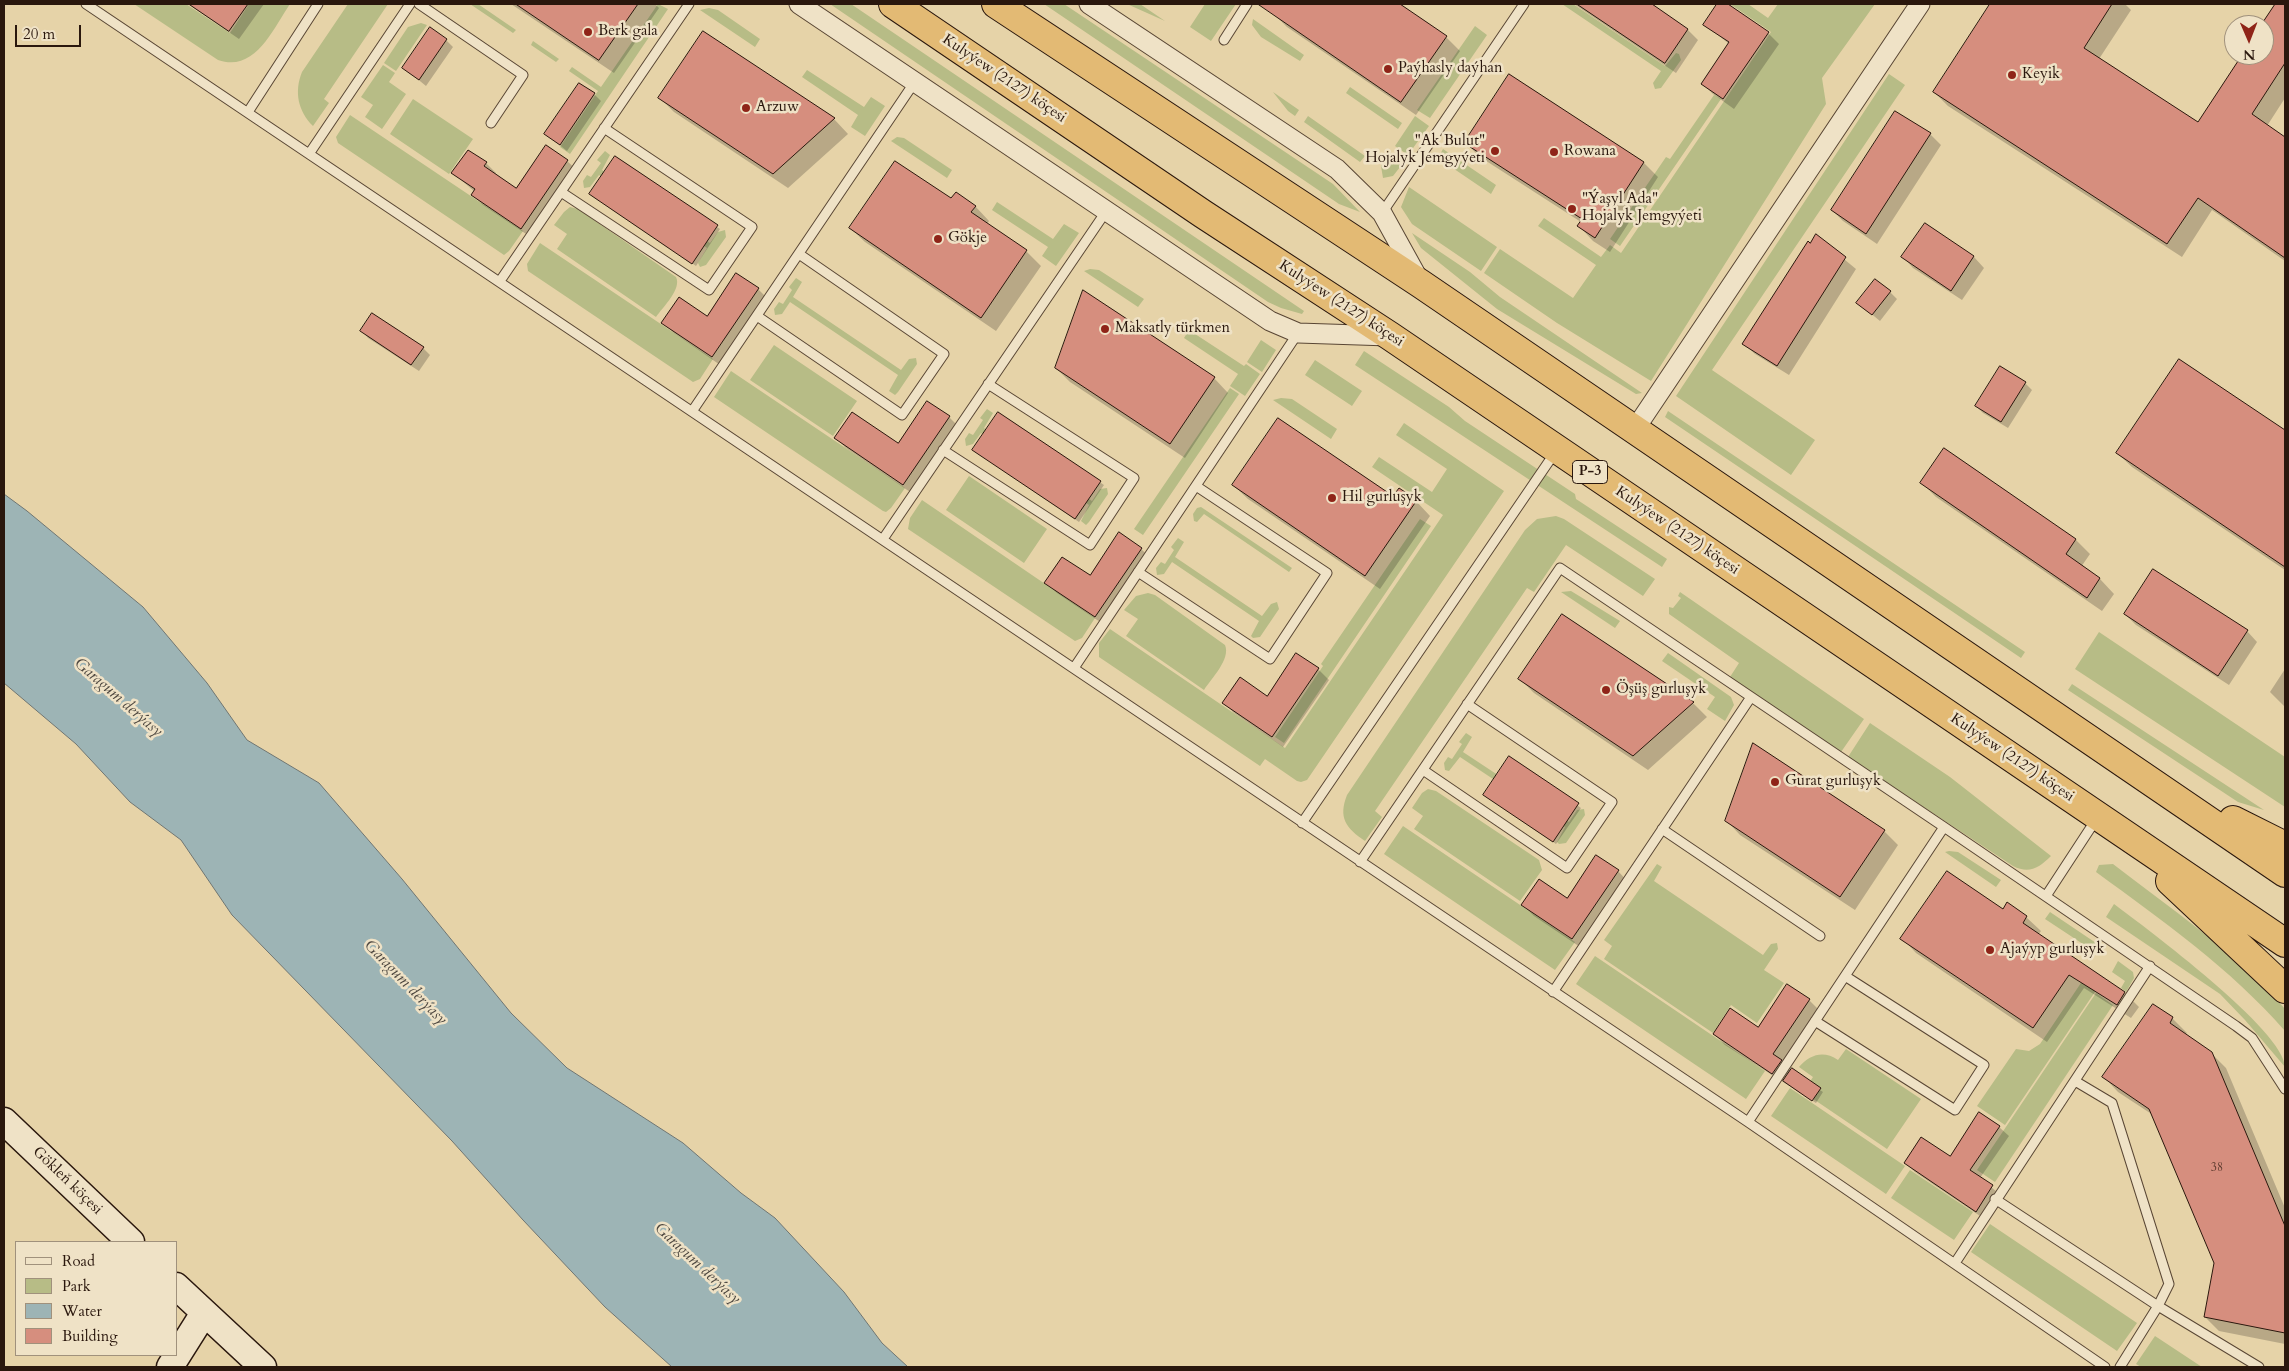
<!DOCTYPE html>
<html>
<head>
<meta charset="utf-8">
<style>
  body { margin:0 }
  #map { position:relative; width:2289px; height:1371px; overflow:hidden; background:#e6d3a8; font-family:Cardo,serif }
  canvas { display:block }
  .frame { position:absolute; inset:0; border:5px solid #2a170d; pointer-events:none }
  .legend { position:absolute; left:15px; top:1241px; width:162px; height:115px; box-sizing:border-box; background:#efe2c6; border:1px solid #a0917c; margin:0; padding:6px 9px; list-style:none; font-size:15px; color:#2a170d }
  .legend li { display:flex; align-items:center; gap:10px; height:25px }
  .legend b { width:25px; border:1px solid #a0917c }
  .north { position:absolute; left:2224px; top:15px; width:50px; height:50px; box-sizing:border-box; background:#efe2c6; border:1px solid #a0917c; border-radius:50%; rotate:179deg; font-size:14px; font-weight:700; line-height:20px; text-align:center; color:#2a170d }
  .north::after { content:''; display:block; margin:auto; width:18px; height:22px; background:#8f2418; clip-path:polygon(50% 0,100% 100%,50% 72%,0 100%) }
  .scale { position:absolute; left:15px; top:25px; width:66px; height:22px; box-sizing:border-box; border:2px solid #2a170d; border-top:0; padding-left:6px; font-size:15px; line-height:18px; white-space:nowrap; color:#2a170d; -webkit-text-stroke:4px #efe2c6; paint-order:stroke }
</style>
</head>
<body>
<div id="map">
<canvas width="2289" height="1371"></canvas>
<div class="frame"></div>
<ul class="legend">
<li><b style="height:6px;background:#efe2c6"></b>Road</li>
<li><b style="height:14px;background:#b7bc86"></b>Park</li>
<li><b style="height:14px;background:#9db4b5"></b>Water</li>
<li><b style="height:14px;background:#d68e7e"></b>Building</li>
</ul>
<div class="north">N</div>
<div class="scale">20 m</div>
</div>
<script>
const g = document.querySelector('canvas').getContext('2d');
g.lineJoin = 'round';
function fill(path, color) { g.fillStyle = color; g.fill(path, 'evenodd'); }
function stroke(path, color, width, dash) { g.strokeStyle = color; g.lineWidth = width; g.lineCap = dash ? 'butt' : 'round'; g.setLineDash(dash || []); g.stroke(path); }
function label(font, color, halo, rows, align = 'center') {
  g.font = font + ' Cardo,serif'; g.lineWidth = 5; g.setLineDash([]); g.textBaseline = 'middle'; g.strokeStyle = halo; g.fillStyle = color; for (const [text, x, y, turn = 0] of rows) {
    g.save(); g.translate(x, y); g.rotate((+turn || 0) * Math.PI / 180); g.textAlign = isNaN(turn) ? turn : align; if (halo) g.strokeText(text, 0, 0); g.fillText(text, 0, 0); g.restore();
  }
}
fill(new Path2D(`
  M134,4H186L230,33L249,4H290C273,29 255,73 218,60Z
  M348,4H388L324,99L329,103L313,126C298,111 294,92 302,72Z
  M470,4H478L516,30L513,33Z
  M658,4L668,9L570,154L560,147L598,91L569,71L572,67L601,87Z
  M830,4H851L1304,311L1302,314L1281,308L1268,302Z
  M1044,4H1064L1333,184L1360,212L1339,204Z
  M1127,4H1140L1165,21Z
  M1205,4H1236L1211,41L1190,27Z
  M1562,4H1573L1665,66L1676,53L1679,54L1681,60L1661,88L1655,89L1653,83L1661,71Z
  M1730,4H1748L1768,18L1778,4H1875L1822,78L1826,104L1651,381L1557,323L1484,273L1500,249L1573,298L1596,265L1538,226L1544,218L1601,257L1610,245L1621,253L1771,32Z
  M709,8L718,10L760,39L755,47L700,10Z
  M1253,19L1304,55L1300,61L1261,37L1252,25Z
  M421,23L427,25L396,71L384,63L408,27Z
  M1475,26L1487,35L1430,118L1417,110Z
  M533,41L559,59L556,62L531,45Z
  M383,65L395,73L389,82L406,94L382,129L365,117L373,105L361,97Z
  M807,70L864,107L871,97L885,106L865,136L851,127L858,115L802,77Z
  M1889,74L1905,85L1712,370L1815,440L1791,475L1676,396Z
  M1350,87L1402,123L1398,129L1346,93Z
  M1273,92L1299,110L1295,116L1288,111Z
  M1714,95L1721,99L1620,246L1610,239L1666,157L1670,159Z
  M413,99L473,139L449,174L390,134Z
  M350,115L523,231L509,251L504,255L338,143L336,137Z
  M1308,116L1365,156L1360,162L1304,122Z
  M1415,116L1429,126L1408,155L1395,146Z
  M897,137L904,138L952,170L947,178L891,141Z
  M1443,149L1496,185L1491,194L1438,158Z
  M605,151L610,155L602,170L710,243L718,232L725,230L726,237L706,265L700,267L698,263L707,248L599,175L590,187L584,188L583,181L587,175L591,177L601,163L597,160Z
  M1390,152L1404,162L1393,176L1383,178L1381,166Z
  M1409,187L1497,247L1481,271L1412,224L1401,207Z
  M997,202L1053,239L1064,224L1079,233L1056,266L1042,256L1048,247L992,210Z
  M570,207L578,209L676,277C682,289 663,307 656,317L557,249L567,234L554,225L564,212Z
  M1412,233L1470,272L1500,297L1642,393L1636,394L1497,309L1421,248Z
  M540,243L713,359L700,379L693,382L528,271L527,264Z
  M1090,269L1099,270L1144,299L1138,307L1084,271Z
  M796,278L802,282L793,297L901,370L909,359L916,358L917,364L898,392L895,395L889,391L898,375L790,302L782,314L775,315L774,309L779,302L783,304L792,290L789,287Z
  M1189,330L1244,366L1246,364L1260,374L1245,396L1230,386L1238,374L1184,338Z
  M1261,340L1276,350L1262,372L1247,362Z
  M774,345L857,401L833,436L750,380Z
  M1364,351L1449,407L1465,421L1575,494L1576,499L1667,559L1662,567L1355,365Z
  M1315,360L1362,391L1352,406L1305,375Z
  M731,371L905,488L891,508L886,512L883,511L714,397Z
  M1230,388L1239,394L1143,535L1134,529Z
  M1281,398L1292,399L1337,429L1331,439L1273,400Z
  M987,409L993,413L984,428L1092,501L1100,489L1107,488L1108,494L1089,522L1086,525L1081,521L1089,505L981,433L973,444L966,446L965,439L969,433L973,435L983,420L980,418Z
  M1668,411L2025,652L2021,658L1665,417Z
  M1404,423L1504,491L1307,780L1301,782L1297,781L1265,759L1260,766L1099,657V643L1110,629L1285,748L1443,515L1372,467L1379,457L1432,492L1447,469L1396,435Z
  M969,476L1047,529L1024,563L946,510Z
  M922,500L1095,618L1082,638L1075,641L908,529L910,518Z
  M1201,507L1292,568L1289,572L1204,514L1197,522L1194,521L1193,514L1197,508Z
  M1556,516L1564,519L1655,579L1643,596L1566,545L1534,592L1527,588L1375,811L1382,817L1365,841C1346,828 1338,818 1347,795L1525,530L1537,519Z
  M1420,519L1431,526L1284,743L1275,737L1323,666L1321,664Z
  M1178,538L1184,542L1175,557L1262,616L1271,604L1277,602L1279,609L1260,637L1253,638L1251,636L1259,621L1172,562L1164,574L1157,575L1156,568L1161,562L1165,564L1174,550L1171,547Z
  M1571,591L1620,621L1615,628L1561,592Z
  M1680,592L1864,719L1841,752L1730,677L1739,663L1669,614V607L1673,608L1681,598L1678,596Z
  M1148,593L1155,595L1225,645C1231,659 1211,679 1204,690L1126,636L1138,619L1124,610L1136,596Z
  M2099,632L2285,757V807L2075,669Z
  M1668,653L1731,697L1734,705L1725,721L1707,709L1715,697L1662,661Z
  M2072,684L2264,810L2238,802L2068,690Z
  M1870,723L1950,777L2051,856C2039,868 2029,874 2013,866L1848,757Z
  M1466,733L1472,737L1463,752L1569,822L1577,810L1584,809L1585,815L1566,843L1559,844L1557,842L1565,827L1460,757L1449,771L1445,770L1444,763L1448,757L1452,759L1462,744L1459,742Z
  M1428,789L1436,791L1539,860L1542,870L1520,901L1414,829L1423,816L1412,808L1422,793Z
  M1403,826L1575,942L1555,970L1384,854Z
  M1949,851L1958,852L2001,880L1996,887L1945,852Z
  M1657,864L1662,867L1654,881L1763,955L1771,944L1777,943L1778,949L1764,970L1784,983L1757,1023L1731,1005L1713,1033L1604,959L1612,946L1604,940Z
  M2113,864C2172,910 2236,952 2285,1009V1031C2230,968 2163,921 2096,872L2099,865Z
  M2114,904C2146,928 2285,1031 2285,1067L2245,1020L2220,994L2106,917Z
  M2050,912L2096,943L2092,950L2045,919Z
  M1595,956L1765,1071L1746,1099L1576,984Z
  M2118,961L2133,972L2134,978L2126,992L2121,988L2125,981L2112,972Z
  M2089,971L2103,980L2005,1125L1977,1106L2016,1049L2029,1051L2040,1044Z
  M2096,993L2113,1005L1995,1182L1977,1170Z
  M1846,1049L1921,1099L1887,1149L1803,1092L1813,1077L1799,1067C1810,1054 1824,1050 1838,1060Z
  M1790,1088L1905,1166L1886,1194L1771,1116Z
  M1910,1170L1973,1212L1954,1240L1891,1198Z
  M1990,1224L2137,1323L2117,1351L1971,1252Z
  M2155,1336L2202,1367H2141L2136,1364Z`), '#b7bc86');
const water = new Path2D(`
  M4,494L27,511L143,607L207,683L247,740L319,783L402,879L511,1013L567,1068L683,1143L741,1193L775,1218L844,1292L882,1343L908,1367H672L605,1307L523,1220L452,1141L232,915L181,840L130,802L76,744L4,683Z`);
fill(water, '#9db4b5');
stroke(water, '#6f7572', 1);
fill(new Path2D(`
  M188,4H264L239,39Z
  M511,4H655L659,8L614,73Z
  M1282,4H1398L1446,37L1460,51L1416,115L1287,27L1272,12Z
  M1574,4H1649L1688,30L1698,40L1676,73Z
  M1719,4H1726L1768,33L1779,44L1734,109L1713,94L1702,83L1729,44L1705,24Z
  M1992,4H2125L2131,10L2099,59L2198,123L2243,55H2264L2263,25L2277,4H2285V98L2267,126L2285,138V261L2212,210L2182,257L1948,106L1934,92Z
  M703,32L834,119L848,134L788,188L674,112L660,98Z
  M446,40L453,47L426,86L404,68Z
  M1509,76L1644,163L1658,177L1610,252L1593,241L1579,226L1581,222L1480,157L1466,143Z
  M594,94L601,101L567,151L546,134Z
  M1895,112L1930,134L1941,145L1877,244L1843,221L1832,210Z
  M546,146L567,161L578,171L532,238L483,205L473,195L475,192L453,173L486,163L496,173L495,175L517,189Z
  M615,158L720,229L696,266L594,197Z
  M951,200L975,206L989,221L987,224L1026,251L1041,266L996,331L865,242L850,228Z
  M1925,224L1974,257L1984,268L1962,300L1913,268L1903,257Z
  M1816,236L1856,269L1789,375L1755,354L1744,344Z
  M758,289L769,300L723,367L674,333L663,323L707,317Z
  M1890,292L1897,299L1880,321L1858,303Z
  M362,331L423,348L430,355L419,371L368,338Z
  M2179,361L2285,432V570L2132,467L2117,453Z
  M1056,368L1214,378L1228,393L1185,458L1070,382Z
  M2025,383L2032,390L2008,428L1983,413L1976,406Z
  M998,413L1104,485L1079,522L977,452Z
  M949,417L959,427L913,494L846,448L836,438L898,445Z
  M1945,450L2076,540L2090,554L2081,567L2100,579L2114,594L2102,611L1936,497L1922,483Z
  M1233,485L1394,498L1416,501L1430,516L1380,589L1248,499Z
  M1141,549L1152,559L1106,626L1057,593L1046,583L1090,577Z
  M2125,614L2247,631L2257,642L2229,685L2136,625Z
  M1318,669L1329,680L1283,747L1234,713L1224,703L1268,697Z
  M2285,669V707L2270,692Z
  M1520,679L1693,703L1707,717L1648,770L1534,693Z
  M1510,758L1581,808L1556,844L1488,798Z
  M1726,820L1884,831L1898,845L1855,910L1740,835Z
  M1618,871L1628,882L1583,949L1534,916L1523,905L1567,900Z
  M2008,904L2026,917L2041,931L2038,935L2125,993L2139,1007L2131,1018L2084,988L2047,1042L1916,953L1902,938L2003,911Z
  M1809,1000L1820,1011L1784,1064L1791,1071L1823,1092L1816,1103L1725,1045L1714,1034L1758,1028Z
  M2154,1005L2172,1018L2187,1033L2185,1035L2211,1053L2226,1068L2285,1208V1344L2219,1331L2205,1317L2216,1263L2153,1115L2118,1092L2104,1077Z
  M1999,1127L2009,1136L1980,1178L2002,1196L1986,1220L1915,1172L1905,1163L1950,1157Z`), '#0003');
const building = new Path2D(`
  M189,4H248L229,31Z
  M516,4H638L599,60Z
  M1258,4H1400L1447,36L1401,102Z
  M1577,4H1652L1688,29L1665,63Z
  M1717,4H1728L1769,32L1723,99L1701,84L1729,42L1703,25Z
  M1990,4H2112L2084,48L2198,122L2242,55H2264V25H2261L2275,4H2285V63L2252,114L2285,137V258L2198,198L2167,244L1933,92Z
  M430,27L447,39L419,80L402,68Z
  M703,31L835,118L773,174L658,98Z
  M1509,74L1644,162L1595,238L1577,226L1582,219L1464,143Z
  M579,83L595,93L560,145L544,134Z
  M1895,111L1931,133L1866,234L1831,210Z
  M546,145L568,160L521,229L471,195L475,189L451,173L468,150L487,162L484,166L516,188Z
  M615,156L718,225L692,264L589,194Z
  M895,161L951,198L956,192L976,206L971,212L1027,250L981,318L849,228Z
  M1925,223L1974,256L1951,291L1901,257Z
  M1816,234L1846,257L1777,366L1742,344L1808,241L1810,243Z
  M736,273L759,288L712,357L661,323L679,297L707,316Z
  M1875,279L1891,291L1872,315L1856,303Z
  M1083,290L1215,377L1170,444L1055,368Z
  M372,313L424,347L411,365L360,331Z
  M2179,359L2285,430V567L2116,453Z
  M2000,366L2026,382L2001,422L1975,406Z
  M927,401L950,416L903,485L834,438L852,412L898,443Z
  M998,412L1101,481L1075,519L972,450Z
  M1278,418L1393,496L1399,488L1417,500L1365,576L1232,485Z
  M1944,448L2076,539L2066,554L2100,578L2087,598L1920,483Z
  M1119,532L1142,548L1095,617L1044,583L1062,557L1090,575Z
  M2153,569L2248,630L2218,676L2124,614Z
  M1562,614L1694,702L1633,756L1518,679Z
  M1296,653L1319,668L1272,737L1222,703L1240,677L1267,696Z
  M1753,743L1885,830L1840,897L1725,821Z
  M1509,756L1579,803L1553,842L1483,795Z
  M1596,855L1619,870L1572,939L1521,905L1539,879L1567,898Z
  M1947,871L2003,909L2007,902L2027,916L2023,923L2125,992L2117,1005L2069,975L2033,1028L1900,939Z
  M1787,984L1810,999L1773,1054L1782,1060L1772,1074L1713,1034L1730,1008L1758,1027Z
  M2153,1004L2173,1017L2170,1023L2212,1052L2285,1226V1333L2204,1317L2214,1263L2149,1109L2102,1077Z
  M1792,1068L1821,1088L1812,1101L1783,1081Z
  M1979,1112L2000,1126L1970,1170L1993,1185L1976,1212L1904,1163L1921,1137L1950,1156Z`);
fill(building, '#d68e7e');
stroke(building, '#2a170d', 1);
const lane = new Path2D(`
  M86,4L1748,1122L2105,1367
  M419,4L523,75L491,123
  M1224,40L1247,4
  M248,112L318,4
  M309,154L410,4
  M561,192L709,290L752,227L604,128
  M1382,213L1524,4
  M500,281L689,4
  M757,316L902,415L944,354L799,254
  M693,410L914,83
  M943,450L1090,545L1134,478L988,384
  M883,539L1107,210
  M1138,572L1270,659L1327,573L1196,486
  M1074,668L1298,333
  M1423,770L1567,868L1612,802L1467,704
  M1302,823L1556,451
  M1662,829L1820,936
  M1360,862L1560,568L1944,827
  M2046,896L2097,818
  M1553,992L1751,697
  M1815,1021L1955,1110L1984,1065L1845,976
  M2075,1081L2112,1103L2169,1284L2158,1306L2120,1367
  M1748,1122L1944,827L2236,1026L2252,1038L2285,1089
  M1995,1199L2158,1306L2259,1367
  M1955,1263L2150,966`);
const street = new Path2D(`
  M799,4L1270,321L1298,333L1389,336
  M1089,4L1337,169L1382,213L1419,280
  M1635,429L1920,4`);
const secondary = new Path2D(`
  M4,1121L131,1242
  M176,1286L263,1367
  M170,1367L204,1313`);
const highway = new Path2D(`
  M893,4L1203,214L1390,336L2285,943
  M996,4L1421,284L2285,873
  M2233,820L2285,846
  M2170,881L2285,989`);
stroke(lane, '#594634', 11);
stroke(street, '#594634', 21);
stroke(secondary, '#2a170d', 29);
stroke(highway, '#2a170d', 30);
stroke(lane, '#efe2c6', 9);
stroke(street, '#efe2c6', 19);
stroke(secondary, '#efe2c6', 26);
stroke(highway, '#e3ba74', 28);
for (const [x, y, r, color] of [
  [588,32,5,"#8f2418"],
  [1388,69,5,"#8f2418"],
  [2012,75,5,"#8f2418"],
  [746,108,5,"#8f2418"],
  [1495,151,5,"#8f2418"],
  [1554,152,5,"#8f2418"],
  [1572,209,5,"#8f2418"],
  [938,239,5,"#8f2418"],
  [1105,329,5,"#8f2418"],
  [1332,498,5,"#8f2418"],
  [1606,690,5,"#8f2418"],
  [1775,782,5,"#8f2418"],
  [1990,950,5,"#8f2418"]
]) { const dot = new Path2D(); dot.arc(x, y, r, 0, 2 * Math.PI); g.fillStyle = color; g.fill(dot); stroke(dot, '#efe2c6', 2); }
label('12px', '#553529', null, [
  ["38",2217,1168]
]);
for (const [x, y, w] of [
  [1590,472,35]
]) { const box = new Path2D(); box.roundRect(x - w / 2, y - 11.5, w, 23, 4); g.fillStyle = '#efe2c6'; g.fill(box); stroke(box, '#2a170d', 1); }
label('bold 14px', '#2a170d', null, [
  ["P-3",1590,472]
]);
label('15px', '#2a170d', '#efe2c6', [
  ["Berk gala",598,32],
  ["Paýhasly daýhan",1398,69],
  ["Keyik",2022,75],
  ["Arzuw",756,108],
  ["\"Ak Bulut\"",1485,142,"right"],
  ["Hojalyk Jemgyýeti",1485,159,"right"],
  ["Rowana",1564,152],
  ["\"Ýaşyl Ada\"",1582,200],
  ["Hojalyk Jemgyýeti",1582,217],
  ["Gökje",948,239],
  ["Maksatly türkmen",1115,329],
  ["Hil gurluşyk",1342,498],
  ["Öşüş gurluşyk",1616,690],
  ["Gurat gurluşyk",1785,782],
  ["Ajaýyp gurluşyk",2000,950]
], 'left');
label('15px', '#2a170d', '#efe2c6', [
  ["Kulyýew (2127) köçesi",1004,79,34],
  ["Kulyýew (2127) köçesi",1341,304,33],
  ["Kulyýew (2127) köçesi",1677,531,34],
  ["Kulyýew (2127) köçesi",2012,758,34],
  ["Gökleň köçesi",67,1181,44]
]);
label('italic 16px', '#4c463f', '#efe2c6', [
  ["Garagum derýasy",118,698,41],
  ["Garagum derýasy",405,983,46],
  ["Garagum derýasy",697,1264,43]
]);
</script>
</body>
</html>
